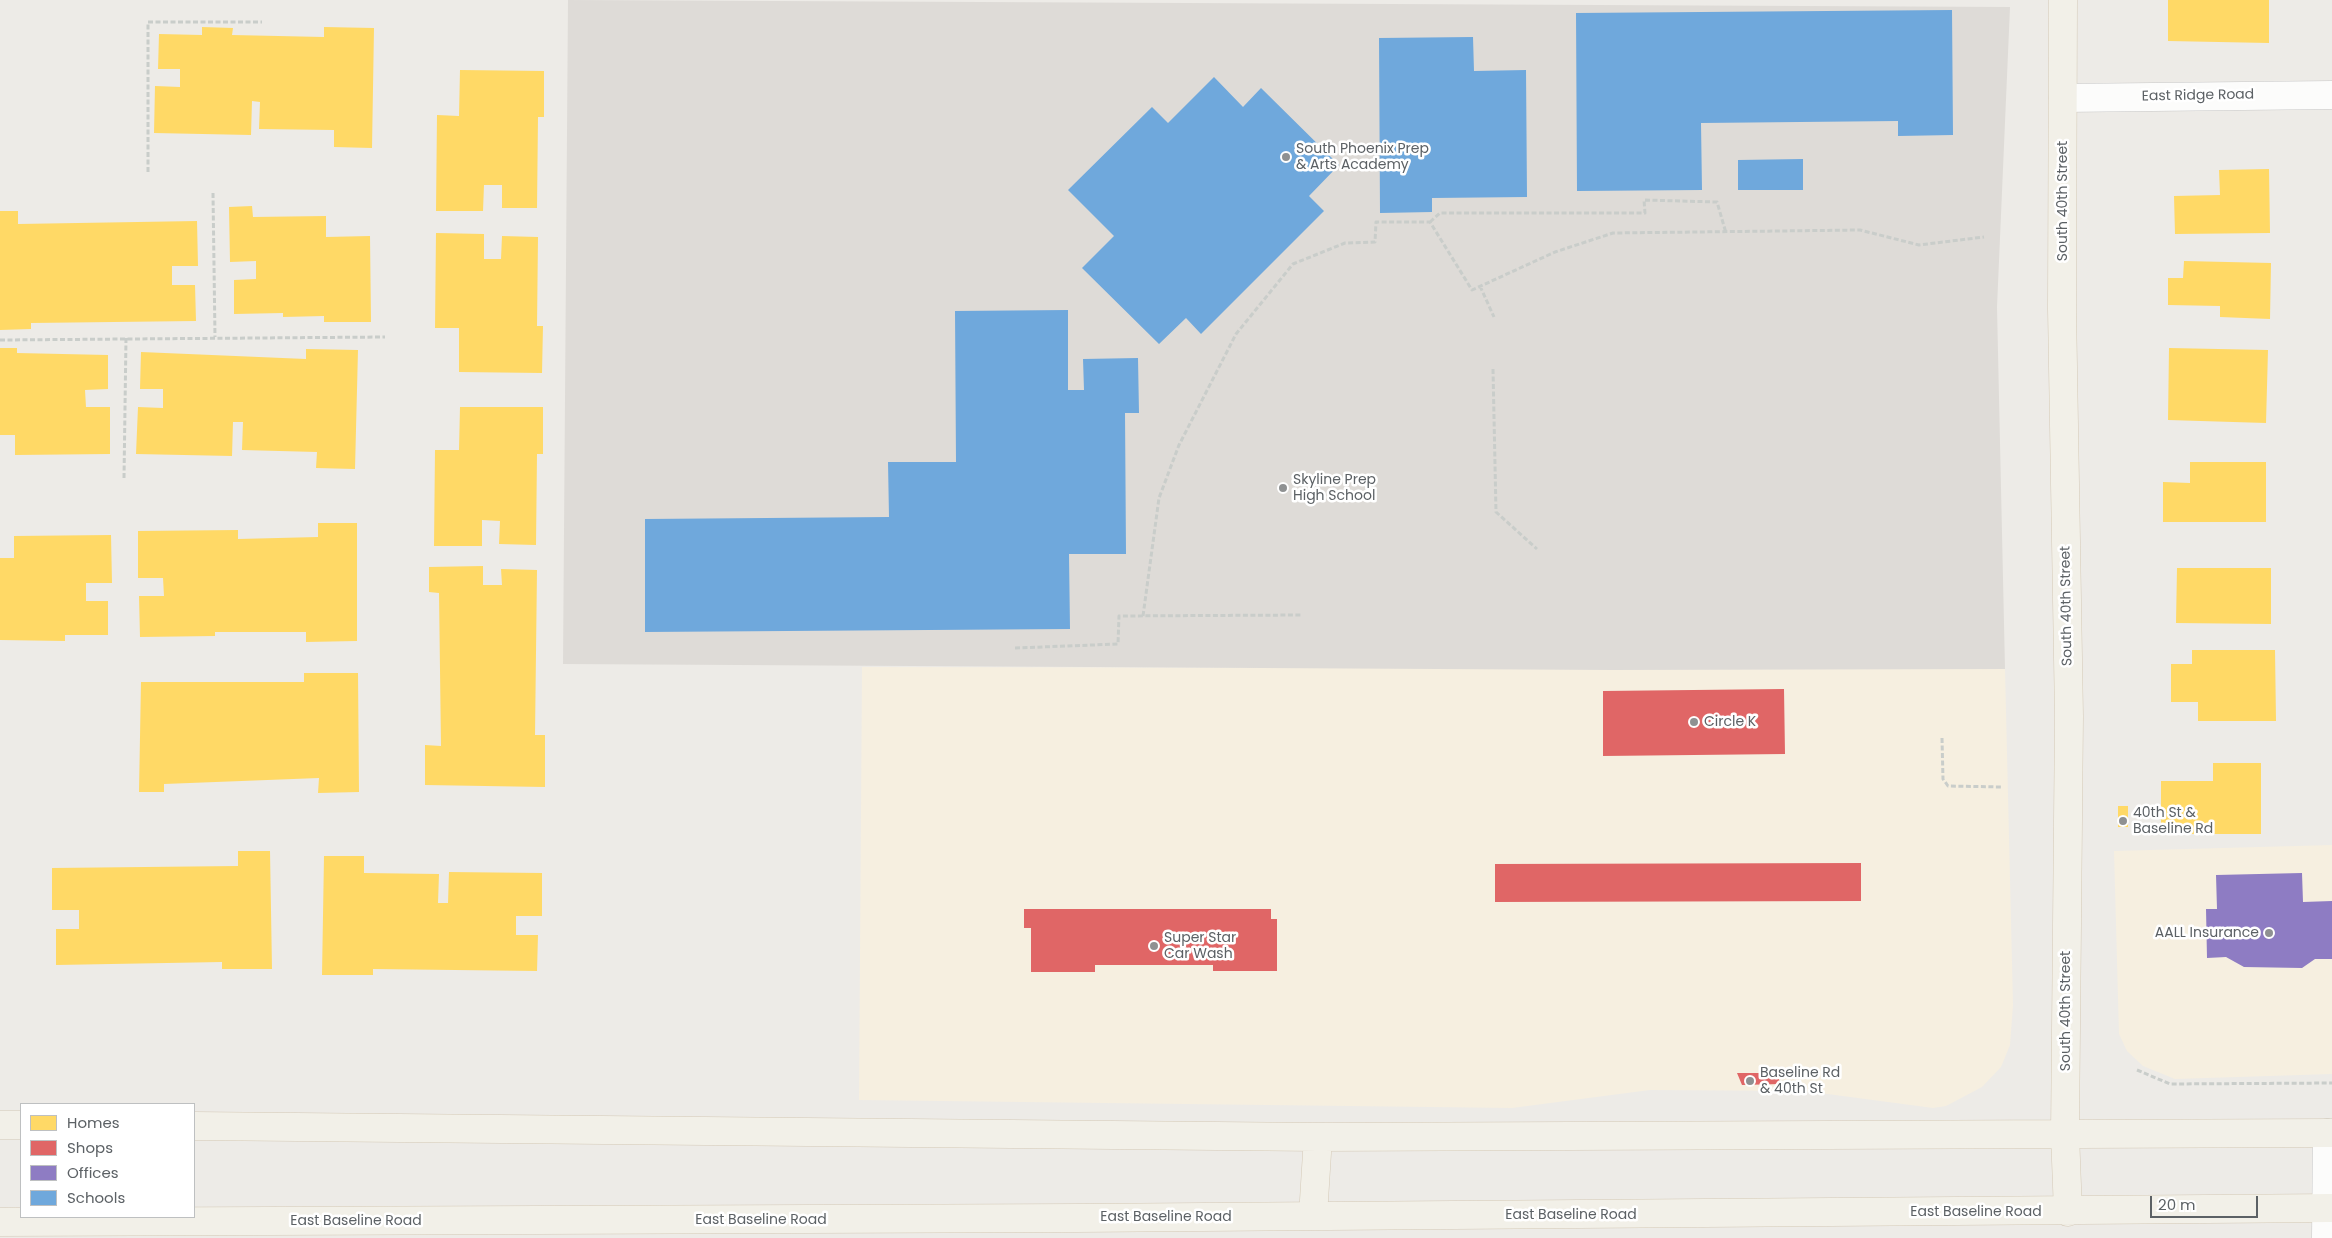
<!DOCTYPE html>
<html>
<head>
<meta charset="utf-8">
<style>
  body { margin:0 }
  #map { position:relative; width:2332px; height:1238px; overflow:hidden; background:#edebe7; font-family:Poppins,sans-serif }
  canvas { display:block }
  .legend { position:absolute; left:20px; top:1103px; width:175px; height:115px; box-sizing:border-box; background:#fff; border:1px solid #bec0c1; margin:0; padding:6px 9px; list-style:none; font-size:15px; color:#5c6165 }
  .legend li { display:flex; align-items:center; gap:10px; height:25px }
  .legend b { width:25px; border:1px solid #bec0c1 }
  .scale { position:absolute; left:2150px; top:1196px; width:108px; height:22px; box-sizing:border-box; border:2px solid #5c6165; border-top:0; padding-left:6px; font-size:15px; line-height:18px; white-space:nowrap; color:#5c6165; -webkit-text-stroke:4px #fff; paint-order:stroke }
</style>
</head>
<body>
<div id="map">
<canvas width="2332" height="1238"></canvas>
<ul class="legend">
<li><b style="height:14px;background:#ffd966"></b>Homes</li>
<li><b style="height:14px;background:#e06666"></b>Shops</li>
<li><b style="height:14px;background:#8e7cc3"></b>Offices</li>
<li><b style="height:14px;background:#6fa8dc"></b>Schools</li>
</ul>
<div class="scale">20 m</div>
</div>
<script>
const g = document.querySelector('canvas').getContext('2d');
g.lineJoin = 'round';
function fill(path, color) { g.fillStyle = color; g.fill(path, 'evenodd'); }
function stroke(path, color, width, dash) { g.strokeStyle = color; g.lineWidth = width; g.lineCap = dash ? 'butt' : 'round'; g.setLineDash(dash || []); g.stroke(path); }
function label(font, color, halo, rows, align = 'center') {
  g.font = font + ' Poppins,sans-serif'; g.lineWidth = 5; g.setLineDash([]); g.textBaseline = 'middle'; g.strokeStyle = halo; g.fillStyle = color; for (const [text, x, y, turn = 0] of rows) {
    g.save(); g.translate(x, y); g.rotate((+turn || 0) * Math.PI / 180); g.textAlign = isNaN(turn) ? turn : align; if (halo) g.strokeText(text, 0, 0); g.fillText(text, 0, 0); g.restore();
  }
}
fill(new Path2D(`
  M862,667L2005,669L2013,1005L2010,1045L2001,1067L1982,1087L1946,1106L1933,1108L1805,1091L1650,1090L1512,1108L859,1100Z
  M2332,845V1074L2175,1079L2143,1066L2127,1051L2119,1034L2114,851Z`), '#f6efe0');
fill(new Path2D(`
  M568,0L2010,7L1997,307L2005,669L1612,670L563,664Z`), '#dedbd7');
fill(new Path2D(`
  M2168,0H2269V43L2168,41Z
  M202,27L233,28L232,35L324,37V27L374,28L372,148L334,147V130L259,129L260,102L252,101L251,135L154,133L155,86L180,87V69H158L159,34L202,35Z
  M460,70L544,71V117H538L537,208H502V185H484L483,211H436L437,115L459,116Z
  M2269,169L2270,233L2175,234L2174,196L2220,195L2219,170Z
  M252,206L253,217L326,216V237L370,236L371,322H324V316L283,317V313L234,314V280L256,279V261L230,262L229,207Z
  M0,211H18V224L197,221L198,266H172V285H195L196,321L31,323V329L0,330Z
  M436,233L484,234V259H501L502,236L538,237L537,326H543L542,373L459,372V328H435Z
  M2184,261L2271,263L2270,319L2220,317V306L2168,305V278H2183Z
  M0,348H17V353L108,355V389L85,390L86,407H110V454L15,455V435H0Z
  M2169,348L2268,350L2266,423L2168,420Z
  M306,349L358,350L355,469L316,468L317,452L242,450L243,422H233L232,456L136,454L138,407L163,408V389H140L141,352L306,359Z
  M460,407H543V454H537L536,545L499,544L500,521L482,520V546H434L435,450H459Z
  M2190,462H2266V522H2163V482L2190,483Z
  M318,523H357V641L306,642V632H215V636L140,637L139,596H164L163,578H138V531L238,530V539L318,537Z
  M111,535L112,583H86V601H108V635H65V641L0,640V558H14V536Z
  M483,566V585H502L501,569L537,570L535,735H545V787L425,785V745L441,746L439,593L429,592V567Z
  M2177,568H2271V624L2176,623Z
  M2192,650H2275L2276,721H2198V702H2171V664H2192Z
  M304,673H358L359,792L318,793L319,778L164,784V792H139L141,682H304Z
  M2213,763H2261V834H2161V781H2213Z
  M2118,806H2128V827H2118Z
  M238,851H270L272,969H222V962L56,965V929H79V910H52V868L238,866Z
  M324,856H364V873L439,874L438,903H448L449,872L542,873V916H516V935H538L537,971L373,969V975H322Z`), '#ffd966');
fill(new Path2D(`
  M1784,689L1785,754L1603,756V691Z
  M1861,863V901L1495,902V864Z
  M1024,909H1271V919H1277V971H1213V965H1095V972H1031V928H1024Z
  M1737,1073H1776L1781,1084L1742,1085Z`), '#e06666');
fill(new Path2D(`
  M2302,873L2303,902L2332,901V959H2315L2302,968L2244,967L2226,957L2207,958L2206,909H2217L2216,875Z`), '#8e7cc3');
fill(new Path2D(`
  M1952,10L1953,135L1898,136V121L1701,123L1702,190L1577,191L1576,13Z
  M1473,37L1474,71L1526,70L1527,197L1432,198V212L1380,213L1379,38Z
  M1214,77L1243,107L1261,88L1339,165L1309,196L1324,211L1201,334L1186,318L1159,344L1082,268L1114,236L1068,190L1152,107L1168,123Z
  M1803,159V190H1738V160Z
  M1068,310V390H1084L1083,359L1138,358L1139,413H1125L1126,554H1069L1070,629L645,632V519L889,517L888,462H956L955,311Z`), '#6fa8dc');
const minor = new Path2D(`
  M2063,98L2332,95
  M2326,1238L2327,1133`);
const major = new Path2D(`
  M2063,0L2062,309L2069,716L2065,1134L2068,1212
  M0,1125H21
  M194,1126L1318,1137L2332,1133
  M1313,1216L1318,1137
  M0,1222L1077,1218L2332,1208`);
stroke(minor, '#c8c8c8', 29);
stroke(major, '#d4c9b6', 29);
stroke(new Path2D(`
  M148,172V22H262
  M213,193L215,337
  M1430,222L1440,213H1645L1644,200L1717,202L1726,233
  M1480,286L1494,317
  M0,340L385,337
  M1493,369L1496,512L1537,549
  M124,478L126,338
  M1143,616L1159,498L1179,445L1236,334L1293,264L1345,243L1375,242L1376,222H1430L1472,290L1555,252L1613,233L1860,230L1919,245L1984,237
  M1015,648L1118,644L1119,616L1301,615
  M1942,738L1943,779L1948,786L2002,787
  M2137,1070L2170,1084L2332,1083`), '#c9cdca', 3, [5, 2.5]);
stroke(minor, '#fcfcfb', 28);
stroke(major, '#f2f0e8', 28);
for (const [x, y, r, color] of [
  [1286,157,5,"#8f9192"],
  [1283,488,5,"#8f9192"],
  [1694,722,5,"#8f9192"],
  [2123,821,5,"#8f9192"],
  [2269,933,5,"#8f9192"],
  [1154,946,5,"#8f9192"],
  [1750,1081,5,"#8f9192"]
]) { const dot = new Path2D(); dot.arc(x, y, r, 0, 2 * Math.PI); g.fillStyle = color; g.fill(dot); stroke(dot, '#fff', 2); }
label('14px', '#5c6165', '#fff', [
  ["East Ridge Road",2198,96,-1],
  ["South 40th Street",2063,201,-90],
  ["South 40th Street",2067,606,-91],
  ["South 40th Street",2066,1011,-90],
  ["East Baseline Road",1976,1212],
  ["East Baseline Road",1571,1215],
  ["East Baseline Road",1166,1217],
  ["East Baseline Road",761,1220],
  ["East Baseline Road",356,1221]
]);
label('14px', '#5c6165', '#fff', [
  ["South Phoenix Prep",1296,149],
  ["& Arts Academy",1296,165],
  ["Skyline Prep",1293,480],
  ["High School",1293,496],
  ["Circle K",1704,722],
  ["40th St &",2133,813],
  ["Baseline Rd",2133,829],
  ["AALL Insurance",2259,933,"right"],
  ["Super Star",1164,938],
  ["Car Wash",1164,954],
  ["Baseline Rd",1760,1073],
  ["& 40th St",1760,1089]
], 'left');
</script>
</body>
</html>
